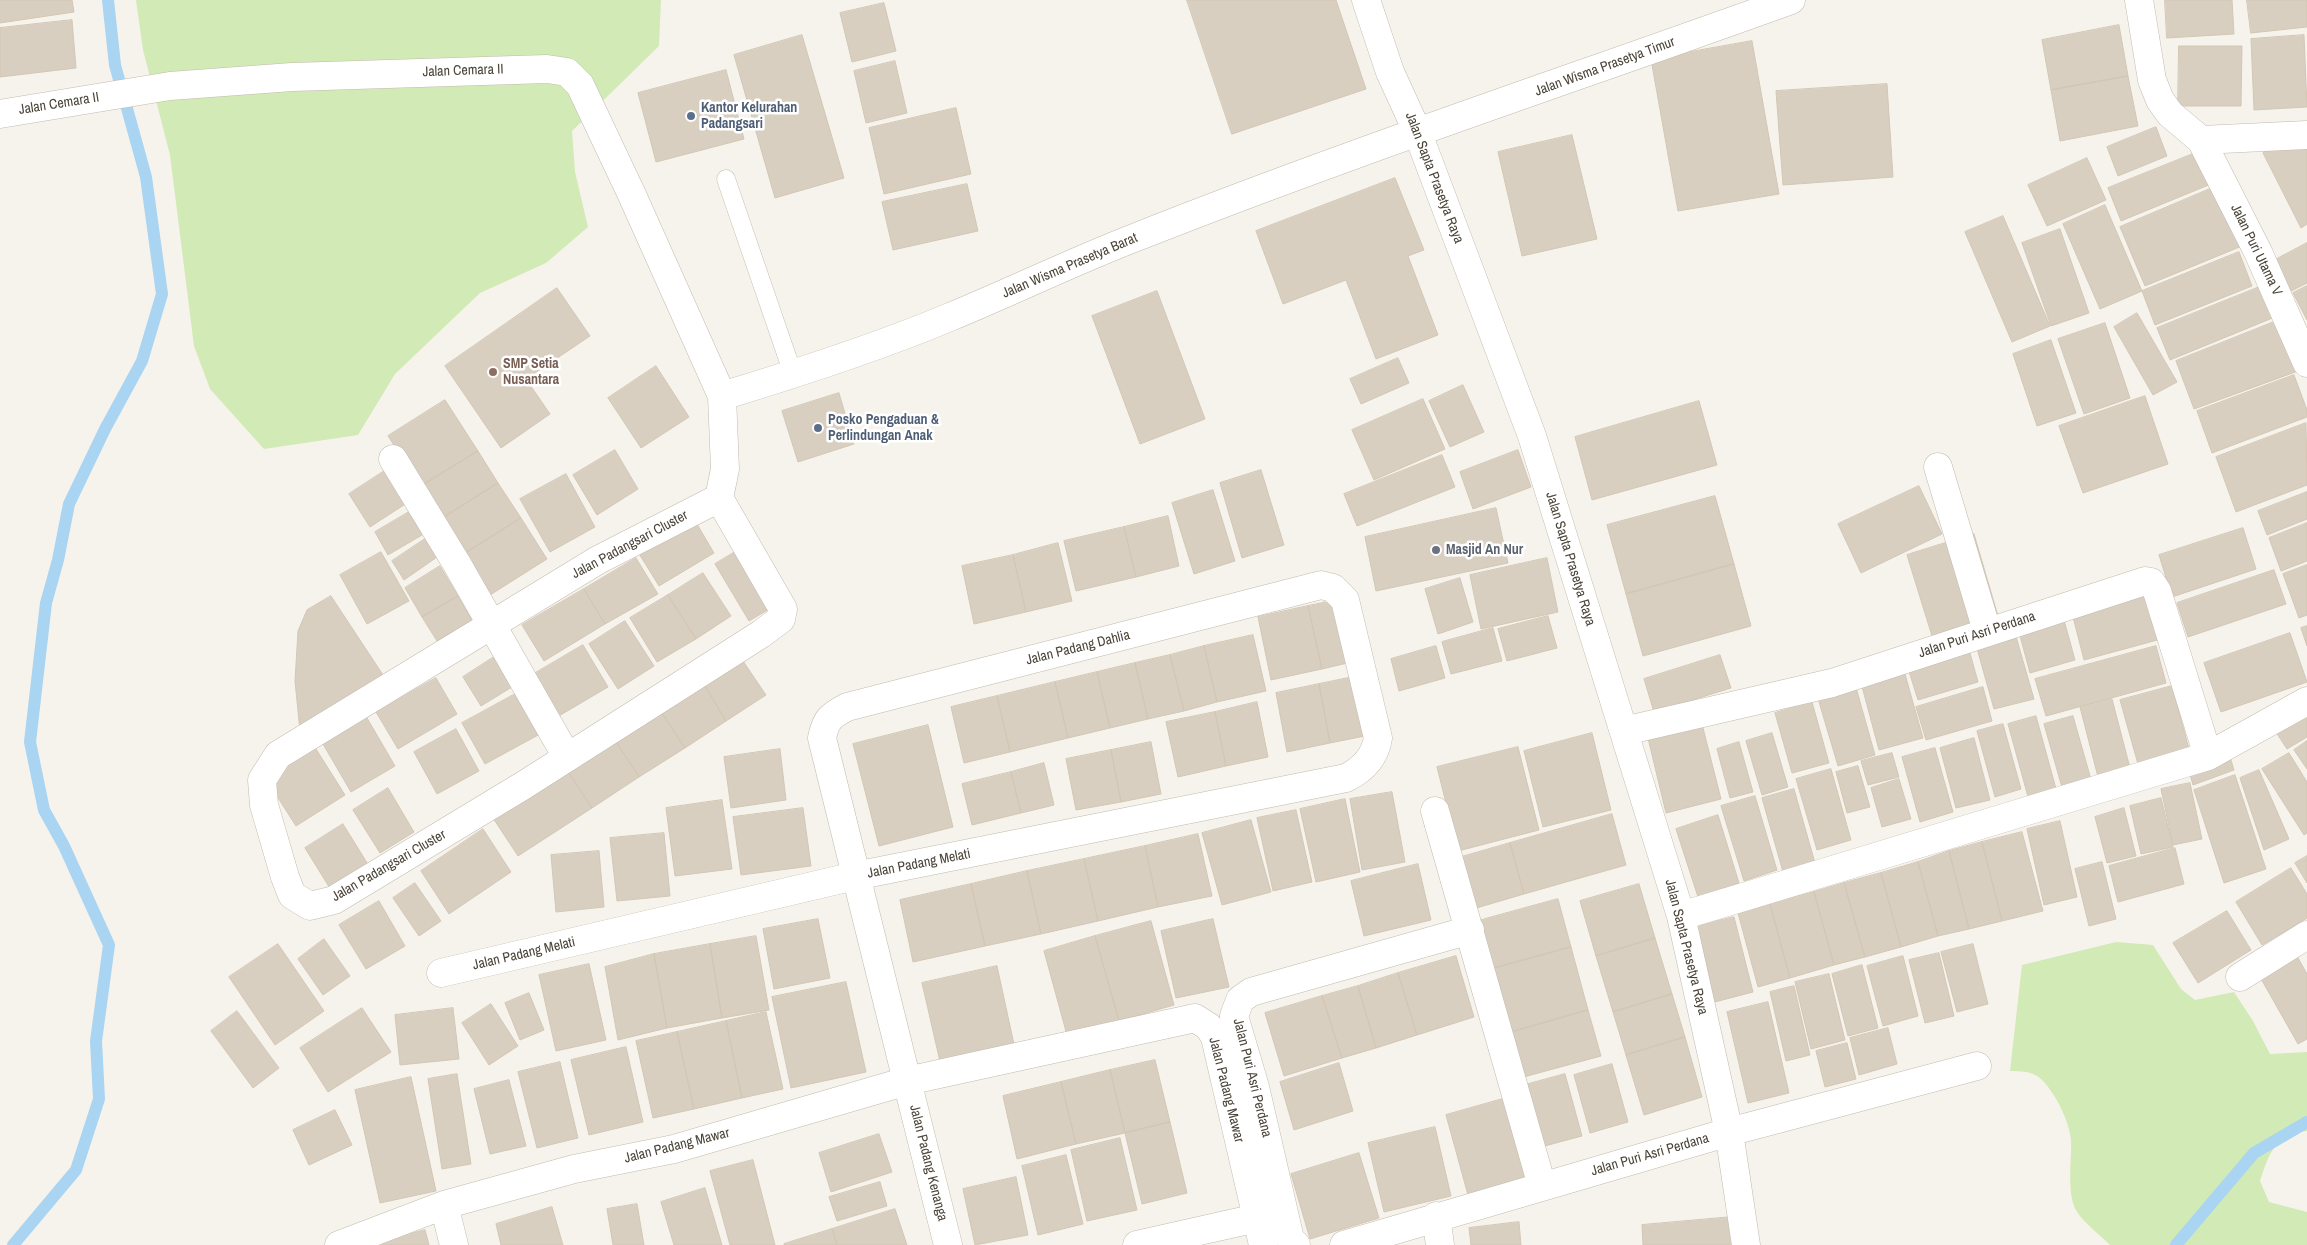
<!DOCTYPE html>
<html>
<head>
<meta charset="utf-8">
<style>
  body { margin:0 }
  canvas { display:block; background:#f6f3ec }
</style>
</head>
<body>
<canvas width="2307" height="1245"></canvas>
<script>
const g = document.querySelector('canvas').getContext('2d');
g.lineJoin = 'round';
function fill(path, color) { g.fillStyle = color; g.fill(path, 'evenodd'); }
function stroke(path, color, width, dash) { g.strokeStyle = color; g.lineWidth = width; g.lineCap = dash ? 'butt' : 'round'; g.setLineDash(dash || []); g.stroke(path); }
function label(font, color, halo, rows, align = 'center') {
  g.font = font + ' "Archivo Narrow",sans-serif'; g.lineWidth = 5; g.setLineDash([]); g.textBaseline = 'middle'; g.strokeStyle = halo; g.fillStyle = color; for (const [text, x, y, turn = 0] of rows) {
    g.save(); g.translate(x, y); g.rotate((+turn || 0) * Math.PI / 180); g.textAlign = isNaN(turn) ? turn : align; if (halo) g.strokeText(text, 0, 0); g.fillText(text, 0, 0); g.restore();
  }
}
fill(new Path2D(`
  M136,0H661L659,46L572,131L575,172L588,227L546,263L480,293L395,374L358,435L264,449L210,389L194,346L170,155L143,50Z
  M2116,942L2153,945L2181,989L2195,1000L2234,992L2253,1021L2270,1054L2307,1052V1131C2275,1134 2269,1154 2260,1181L2269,1202L2307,1212V1245H2110C2100,1235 2085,1224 2077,1212C2066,1194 2072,1161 2071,1140C2069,1124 2062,1108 2053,1094C2040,1074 2033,1071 2010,1071L2022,965Z`), '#d2eab5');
stroke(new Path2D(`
  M13,1245L76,1170L99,1099L96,1041L109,945L64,846L44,810L30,742L46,603L58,560L69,504L105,429L142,361L162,294L146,177L115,65L108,0
  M2176,1245L2254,1153L2307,1122`), '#a9d4f2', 12);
const building = new Path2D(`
  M0,0H72L74,12L0,23Z
  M1187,0H1336L1366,89L1232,134Z
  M2165,0H2232L2234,34L2167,38Z
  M2247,0H2307V27L2251,33Z
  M884,3L896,51L852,62L840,13Z
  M72,20L76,68L0,77V28Z
  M2119,25L2128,76L2051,90L2042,40Z
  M802,35L844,178L775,198L734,55Z
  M2304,35L2307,107L2254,110L2251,39Z
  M1752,41L1779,194L1678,211L1651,59Z
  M2179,46H2242L2241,106H2178Z
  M895,61L907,113L866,123L854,71Z
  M726,70L744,139L656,162L638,93Z
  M2128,76L2138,126L2060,141L2051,90Z
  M1887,84L1893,177L1783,185L1776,91Z
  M956,108L971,174L884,194L869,128Z
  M2156,127L2167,156L2118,176L2107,147Z
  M1572,135L1597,239L1522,256L1498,152Z
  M2307,139V224L2301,228L2263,153L2273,140Z
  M2198,152L2211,184L2121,221L2108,188Z
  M2087,158L2106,200L2047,226L2028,185Z
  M1395,178L1424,250L1408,256L1438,335L1376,359L1346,280L1283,304L1256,231Z
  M967,184L978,231L893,250L882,202Z
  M2217,186L2242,246L2145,286L2120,227Z
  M2105,205L2142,291L2100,309L2063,224Z
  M2003,216L2050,326L2012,342L1965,232Z
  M2060,229L2089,313L2051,326L2022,243Z
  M2307,243V283L2289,292L2273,261Z
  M2239,252L2252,286L2155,325L2142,291Z
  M2262,286L2275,317L2170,360L2157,328Z
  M2307,286V320L2293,293Z
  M557,288L590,336L526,379L550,414L501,448L445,366Z
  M1157,291L1205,419L1140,444L1092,316Z
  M2137,313L2177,382L2153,395L2114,327Z
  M2279,320L2298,371L2194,409L2176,361Z
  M2105,323L2130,398L2084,414L2058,339Z
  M2051,340L2076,413L2037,426L2013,354Z
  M1398,358L1409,383L1361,404L1350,379Z
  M656,366L689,417L641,448L608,398Z
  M2294,375L2307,410V417L2212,453L2197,411Z
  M1463,385L1484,432L1450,447L1429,401Z
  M839,393L854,444L798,462L782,411Z
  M2145,396L2168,464L2083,493L2059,426Z
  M1423,399L1445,449L1374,480L1352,430Z
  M445,400L478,451L421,486L388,436Z
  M1699,401L1717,465L1592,500L1575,437Z
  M2306,423L2307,485L2236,512L2216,457Z
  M615,450L638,489L597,515L573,475Z
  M1518,450L1531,487L1473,509L1460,472Z
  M478,451L498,483L441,519L421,486Z
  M1442,455L1455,487L1357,526L1344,494Z
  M389,468L410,501L370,527L349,494Z
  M1261,470L1284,545L1242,558L1220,483Z
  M566,474L595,527L550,552L520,499Z
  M498,483L521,518L464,554L441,519Z
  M1919,486L1942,534L1861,573L1838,524Z
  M1213,490L1235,561L1194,574L1172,503Z
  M2307,492V519L2267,535L2258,511Z
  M1715,496L1734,564L1626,594L1607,525Z
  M1496,508L1508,563L1376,591L1365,537Z
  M409,512L422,535L388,555L375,532Z
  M1168,516L1179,566L1136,577L1124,527Z
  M521,518L547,559L490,595L464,554Z
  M694,519L714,553L659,586L638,552Z
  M2307,523V561L2281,571L2269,538Z
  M1124,527L1136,577L1076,591L1064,541Z
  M2243,528L2256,569L2172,597L2159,555Z
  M1974,534L1998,616L1932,636L1907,555Z
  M428,537L440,555L404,580L392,561Z
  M1058,543L1072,601L1026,612L1013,555Z
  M740,549L774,606L749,621L715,564Z
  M381,552L409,601L367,624L340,575Z
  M1013,555L1026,612L974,624L962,566Z
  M636,558L658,594L605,624L584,589Z
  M1547,558L1558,612L1481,629L1470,575Z
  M1734,564L1751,626L1643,656L1626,594Z
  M2307,565V615L2299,618L2283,574Z
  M440,566L458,596L422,617L405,588Z
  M2274,570L2286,604L2188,637L2177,603Z
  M703,573L731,616L696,639L668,595Z
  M1460,578L1473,622L1438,634L1425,589Z
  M2146,588L2161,639L2084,660L2071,609Z
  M584,589L605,624L544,661L522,625Z
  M668,595L696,639L657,662L630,618Z
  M331,596L383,675L300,731L295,681L298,631L307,610Z
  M458,596L472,620L437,641L422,617Z
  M1342,599L1356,661L1322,669L1308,606Z
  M1308,606L1322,669L1271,680L1258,617Z
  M1548,616L1557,648L1507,661L1498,629Z
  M2064,620L2075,660L2030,673L2019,632Z
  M625,621L654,666L618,689L589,644Z
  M2307,626V646L2301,628Z
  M1493,628L1502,661L1451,674L1442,642Z
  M2015,633L2034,699L1994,709L1976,645Z
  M2290,633L2307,682L2221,712L2204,663Z
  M1253,635L1266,691L1217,702L1204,646Z
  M583,645L608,687L552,720L527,678Z
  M1204,646L1217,702L1184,711L1170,655Z
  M1436,646L1445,678L1399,691L1391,659Z
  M1968,646L1978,682L1918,700L1907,665Z
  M2156,646L2166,683L2046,716L2035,679Z
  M1170,655L1184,711L1148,719L1135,663Z
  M1720,655L1731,688L1654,712L1644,679Z
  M494,657L512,687L481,706L463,677Z
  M741,658L766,695L726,721L703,683Z
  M1135,663L1148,719L1110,728L1097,672Z
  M1903,667L1923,738L1879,750L1860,679Z
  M1097,672L1110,728L1068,738L1055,682Z
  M1358,676L1370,735L1330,743L1319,684Z
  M436,678L457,714L398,749L376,712Z
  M1055,682L1068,738L1010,752L997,696Z
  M703,683L726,721L685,748L660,710Z
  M1319,684L1330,743L1287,752L1276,693Z
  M1855,684L1875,755L1838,766L1817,695Z
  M2172,686L2189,749L2138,764L2120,700Z
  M1983,687L1992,721L1926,740L1916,707Z
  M517,693L540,734L485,764L462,723Z
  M997,696L1010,752L964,763L951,707Z
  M2112,699L2130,768L2098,777L2080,707Z
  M1257,702L1268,757L1226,766L1215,712Z
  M1812,702L1829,763L1792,773L1775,713Z
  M2307,704V737L2287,749L2272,726Z
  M660,710L685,748L639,777L615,740Z
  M1215,712L1226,766L1178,777L1166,722Z
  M2036,716L2058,796L2030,804L2008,724Z
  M2073,716L2092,783L2063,791L2044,724Z
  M367,718L395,766L351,792L323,744Z
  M1701,720L1721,799L1666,813L1647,734Z
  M2003,724L2021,789L1995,797L1977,731Z
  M928,725L953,827L879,846L853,744Z
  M456,729L479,771L437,794L414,752Z
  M1592,733L1611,810L1543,827L1524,751Z
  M1772,733L1788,787L1762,795L1746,741Z
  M1974,738L1990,800L1956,808L1940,748Z
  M615,740L639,777L592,808L567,770Z
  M2307,741V769L2294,750Z
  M1151,742L1161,794L1121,802L1111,750Z
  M1739,742L1753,792L1730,798L1717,749Z
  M1518,747L1539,830L1458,851L1437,767Z
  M1935,748L1953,812L1920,822L1902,757Z
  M316,749L345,795L296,826L266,779Z
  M780,749L786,800L731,808L724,757Z
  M1111,750L1121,802L1076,810L1066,759Z
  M1892,753L1899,777L1868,785L1861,761Z
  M2289,753L2307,782V833L2304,835L2262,769Z
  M2230,757L2234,770L2193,785L2189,771Z
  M1044,763L1054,805L1021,813L1011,772Z
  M1858,766L1870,807L1847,813L1836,772Z
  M1831,769L1851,840L1817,850L1796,779Z
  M567,770L592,808L518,856L493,818Z
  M2259,770L2289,839L2264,850L2240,778Z
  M1011,772L1021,813L972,825L962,784Z
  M2235,775L2266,869L2224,883L2194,790Z
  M1899,779L1911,819L1882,827L1871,788Z
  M2190,783L2202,839L2173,845L2161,789Z
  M388,788L414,832L380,853L353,810Z
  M1794,789L1815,863L1783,872L1762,798Z
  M1392,792L1405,862L1362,870L1350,799Z
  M1755,796L1777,870L1744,881L1721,806Z
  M2161,798L2173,847L2141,854L2130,806Z
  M1345,799L1360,872L1316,882L1300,809Z
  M722,800L732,869L675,876L666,808Z
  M803,808L811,866L741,875L733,817Z
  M2124,808L2136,856L2107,863L2095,817Z
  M1296,810L1312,882L1273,891L1257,818Z
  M1612,814L1626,865L1524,894L1510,843Z
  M1718,815L1739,883L1698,897L1676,829Z
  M1251,820L1271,892L1222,905L1202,833Z
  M2060,821L2077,897L2044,905L2027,829Z
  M343,824L369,866L331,890L305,848Z
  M483,829L511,872L449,914L421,871Z
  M2022,832L2043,911L2002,921L1982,842Z
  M664,833L670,896L617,901L610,838Z
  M1198,834L1212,896L1158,907L1145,846Z
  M1982,842L2002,921L1969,929L1949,851Z
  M1510,843L1524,894L1473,909L1458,858Z
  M1145,846L1158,907L1098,921L1084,859Z
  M2175,848L2184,884L2118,902L2109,866Z
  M599,851L604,907L556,912L551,855Z
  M1949,851L1969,929L1938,936L1918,862Z
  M2307,856V883L2295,863Z
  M1084,859L1098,921L1041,934L1027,871Z
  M1918,862L1938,936L1901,947L1881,873Z
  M2102,862L2116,919L2089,926L2075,869Z
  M1418,864L1431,920L1364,936L1351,881Z
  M2291,868L2307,894V918L2262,945L2236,902Z
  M1027,871L1041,934L985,946L971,884Z
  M1881,873L1901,947L1865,957L1844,883Z
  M415,883L441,921L419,936L393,898Z
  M1844,883L1865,957L1834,965L1814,892Z
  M971,884L985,946L913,962L900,900Z
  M1639,884L1655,938L1596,956L1580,901Z
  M1814,892L1834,965L1790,978L1770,904Z
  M1558,899L1571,947L1491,969L1478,921Z
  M379,901L405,946L366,969L339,925Z
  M1770,904L1790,978L1758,987L1738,913Z
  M2227,911L2251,950L2198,983L2173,943Z
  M1734,917L1753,992L1711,1003L1693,927Z
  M818,919L830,978L774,989L763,929Z
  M1213,919L1229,987L1176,998L1161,931Z
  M1151,921L1174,1005L1119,1021L1095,936Z
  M756,936L769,1010L722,1018L710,944Z
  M1095,936L1119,1021L1067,1035L1044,951Z
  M1655,938L1672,994L1613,1012L1596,956Z
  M324,939L350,976L323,995L298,959Z
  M278,944L324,1011L275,1045L229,977Z
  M710,944L722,1018L667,1028L654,954Z
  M1973,944L1988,1004L1957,1012L1941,952Z
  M1571,947L1588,1010L1508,1033L1491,969Z
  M1939,953L1954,1016L1925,1023L1909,960Z
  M654,954L667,1028L618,1040L605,967Z
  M1456,956L1474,1017L1417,1035L1398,973Z
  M1903,956L1918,1016L1883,1026L1867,966Z
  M2297,956L2307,974V1039L2298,1044L2260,977Z
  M589,964L606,1040L556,1051L539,975Z
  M1862,965L1878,1028L1848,1036L1832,974Z
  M997,966L1015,1049L941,1066L922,983Z
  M1398,973L1417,1035L1376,1048L1358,986Z
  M1829,974L1845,1040L1811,1049L1795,982Z
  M846,982L866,1072L791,1088L772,997Z
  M1358,986L1376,1048L1342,1058L1322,996Z
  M1794,986L1810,1055L1786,1061L1770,992Z
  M529,993L544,1030L520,1040L505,1003Z
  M1672,994L1685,1037L1626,1055L1613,1012Z
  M1322,996L1342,1058L1284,1076L1265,1013Z
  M1768,1002L1789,1093L1748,1103L1727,1012Z
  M491,1004L518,1046L489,1065L462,1023Z
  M362,1008L391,1052L328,1092L300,1048Z
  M453,1008L459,1059L400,1065L395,1015Z
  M1588,1010L1601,1056L1520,1078L1508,1033Z
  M237,1011L279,1068L253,1088L211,1031Z
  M766,1012L783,1089L742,1098L726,1021Z
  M726,1021L742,1098L694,1109L677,1032Z
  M1888,1028L1897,1064L1859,1075L1850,1038Z
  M677,1032L694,1109L653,1118L636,1041Z
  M1685,1037L1702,1097L1644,1115L1626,1055Z
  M1847,1043L1856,1079L1825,1087L1816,1051Z
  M626,1047L643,1122L589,1135L571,1060Z
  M1155,1060L1170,1122L1125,1133L1110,1070Z
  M560,1062L578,1138L537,1148L518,1072Z
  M1339,1063L1353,1111L1294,1130L1280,1082Z
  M1612,1064L1628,1122L1590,1133L1574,1075Z
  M1110,1070L1125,1133L1076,1144L1061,1082Z
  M457,1074L471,1164L442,1169L428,1079Z
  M1565,1074L1582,1136L1541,1147L1525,1085Z
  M411,1077L436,1191L380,1203L355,1090Z
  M509,1080L526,1146L490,1154L474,1089Z
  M1061,1082L1076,1144L1017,1159L1003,1096Z
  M1506,1098L1528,1178L1468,1195L1446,1115Z
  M335,1110L352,1145L309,1165L293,1130Z
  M1170,1122L1187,1193L1142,1204L1125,1133Z
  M1435,1127L1451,1196L1384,1212L1368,1143Z
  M879,1134L892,1172L831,1192L819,1153Z
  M1120,1138L1137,1210L1087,1221L1071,1150Z
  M1359,1153L1379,1218L1310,1239L1291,1174Z
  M1066,1155L1083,1224L1038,1235L1022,1166Z
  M753,1160L775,1245H730L710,1171Z
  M1016,1177L1028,1235L975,1245L963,1189Z
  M880,1182L887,1206L837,1221L829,1197Z
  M705,1188L722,1245H674L661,1202Z
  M637,1204L644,1245H613L607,1209Z
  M552,1207L563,1245H501L496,1224Z
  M895,1209L907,1245H837L832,1229Z
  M1732,1217L1735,1245H1643L1642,1225Z
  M1519,1222L1521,1245H1471L1469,1228Z
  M832,1229L837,1245H784V1244Z
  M425,1230L429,1245H382L381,1242Z`);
fill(building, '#d8cfc1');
stroke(building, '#d3c7b4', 1);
const service = new Path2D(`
  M726,179L793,374`);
const minor = new Path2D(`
  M1366,0L1390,72L1417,131L1532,436L1681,916L1729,1132L1746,1245
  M2139,0L2152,80L2160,100L2170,114L2201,140L2258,252L2307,363
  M0,114L170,86L292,77L547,69L567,72L580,85L632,195L722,396L725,469L719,498L598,560L278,755L262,780L264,805L285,877L292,895L310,906L334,900L524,785L761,634L781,619L783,609L719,498
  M2201,140L2307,135
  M722,396C798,373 876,348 950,317C1011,292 1072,262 1134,238C1351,152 1572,79 1791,0
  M393,459L457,564L567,757
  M1938,467L1987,631
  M1624,731L1832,683L2145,581L2151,582L2157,591L2208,756
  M1435,811L1542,1186
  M1681,916L2208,756L2307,701
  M2240,977L2307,935
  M444,1205L454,1245
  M1436,1216L1440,1245
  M1257,1218L1263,1245
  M339,1245L444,1205L574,1169L674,1149L907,1081L822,738C826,719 830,716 847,707L1321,585L1333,588L1345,600L1378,738C1375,757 1362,770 1346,778L855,876L441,973
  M948,1245L907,1081L1195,1018L1209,1027L1215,1037L1257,1218L1137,1245
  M1296,1245L1290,1239L1255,1087L1234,1016L1240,1000L1251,992L1470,930
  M1344,1245L1729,1132L1977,1066`);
stroke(service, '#c2bbae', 19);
stroke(minor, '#c2bbae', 29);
stroke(service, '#fff', 18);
stroke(minor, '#fff', 28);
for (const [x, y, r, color] of [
  [691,116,5,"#5c6f8a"],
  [493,372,5,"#8d6e63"],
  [818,428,5,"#5c6f8a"],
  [1436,550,5,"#6b7280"]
]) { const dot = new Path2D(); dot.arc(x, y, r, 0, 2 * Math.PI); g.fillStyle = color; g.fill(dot); stroke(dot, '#fff', 2); }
label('14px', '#4b4439', '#fff', [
  ["Jalan Wisma Prasetya Timur",1605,67,-20],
  ["Jalan Cemara II",463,71,-2],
  ["Jalan Cemara II",59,104,-9],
  ["Jalan Sapta Prasetya Raya",1434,178,69],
  ["Jalan Puri Utama V",2256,250,64],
  ["Jalan Wisma Prasetya Barat",1070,266,-23],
  ["Jalan Padangsari Cluster",630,545,-28],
  ["Jalan Sapta Prasetya Raya",1570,559,73],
  ["Jalan Puri Asri Perdana",1977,635,-18],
  ["Jalan Padang Dahlia",1078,648,-14],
  ["Jalan Padang Melati",919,864,-11],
  ["Jalan Padangsari Cluster",389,866,-30],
  ["Jalan Sapta Prasetya Raya",1686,947,76],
  ["Jalan Padang Melati",524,954,-13],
  ["Jalan Puri Asri Perdana",1252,1078,76],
  ["Jalan Padang Mawar",1226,1090,76],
  ["Jalan Padang Mawar",677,1146,-14],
  ["Jalan Puri Asri Perdana",1650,1155,-16],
  ["Jalan Padang Kenanga",928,1163,76]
]);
label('bold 14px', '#4e5e75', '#fff', [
  ["Kantor Kelurahan",701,108],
  ["Padangsari",701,124],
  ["Posko Pengaduan &",828,420],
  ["Perlindungan Anak",828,436]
], 'left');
label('bold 14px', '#785e54', '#fff', [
  ["SMP Setia",503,364],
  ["Nusantara",503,380]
], 'left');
label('bold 14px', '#5b616d', '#fff', [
  ["Masjid An Nur",1446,550]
], 'left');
</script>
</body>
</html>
